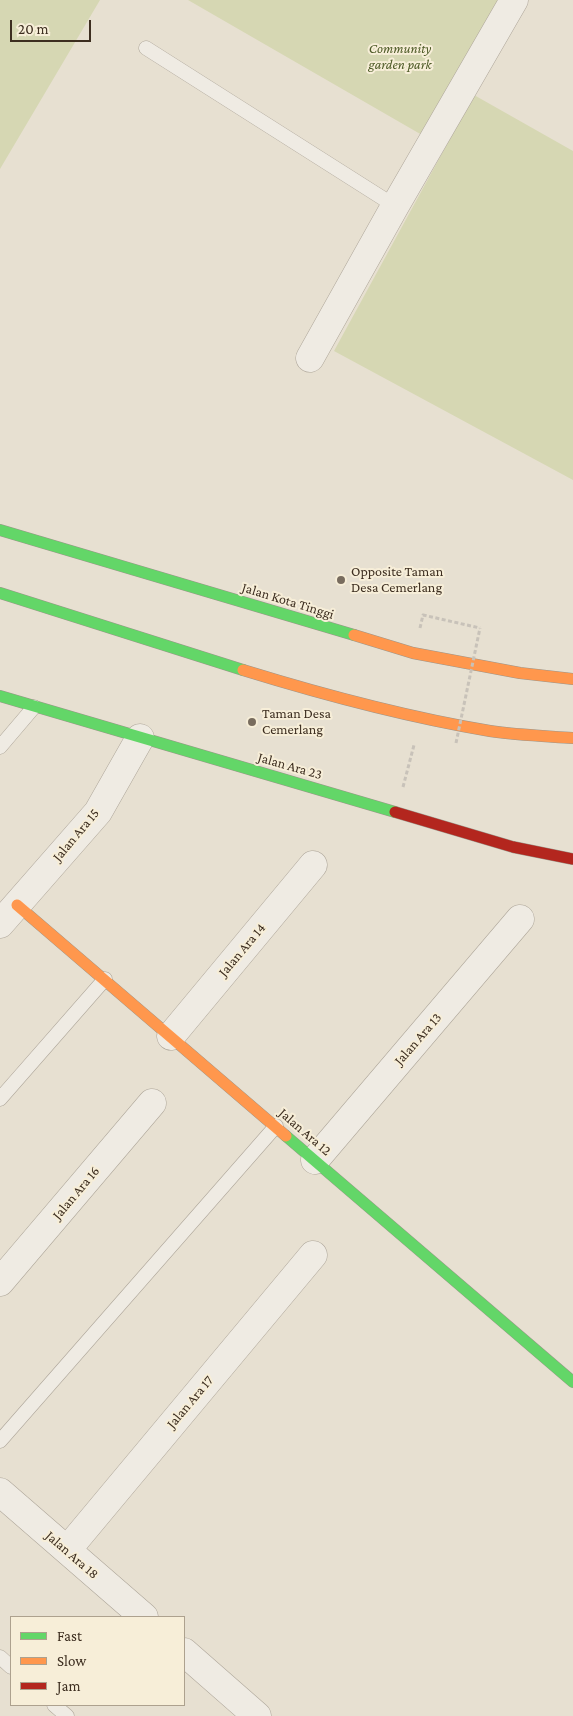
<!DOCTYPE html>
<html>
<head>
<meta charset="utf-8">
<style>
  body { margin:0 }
  #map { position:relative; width:573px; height:1716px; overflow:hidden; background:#e7e0d1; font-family:"Crimson Pro",serif }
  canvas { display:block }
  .legend { position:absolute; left:10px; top:1616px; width:175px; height:90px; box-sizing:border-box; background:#f7eed8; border:1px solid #ada18e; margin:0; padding:6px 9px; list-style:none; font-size:15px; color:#3d2e20 }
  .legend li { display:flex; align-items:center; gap:10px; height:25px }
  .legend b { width:25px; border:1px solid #ada18e }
  .scale { position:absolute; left:10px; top:20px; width:81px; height:22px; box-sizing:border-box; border:2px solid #3d2e20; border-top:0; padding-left:6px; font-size:15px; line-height:18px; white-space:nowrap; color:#3d2e20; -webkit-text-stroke:4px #f7eed8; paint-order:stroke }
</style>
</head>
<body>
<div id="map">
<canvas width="573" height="1716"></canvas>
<ul class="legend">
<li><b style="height:6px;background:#63d668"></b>Fast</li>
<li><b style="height:6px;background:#ff974d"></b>Slow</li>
<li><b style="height:6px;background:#b3261e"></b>Jam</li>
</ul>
<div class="scale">20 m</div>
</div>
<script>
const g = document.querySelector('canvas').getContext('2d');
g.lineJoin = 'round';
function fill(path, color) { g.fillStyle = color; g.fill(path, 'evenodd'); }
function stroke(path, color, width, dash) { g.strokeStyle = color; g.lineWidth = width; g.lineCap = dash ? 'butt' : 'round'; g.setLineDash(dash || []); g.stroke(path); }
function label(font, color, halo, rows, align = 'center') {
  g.font = font + ' "Crimson Pro",serif'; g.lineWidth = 4; g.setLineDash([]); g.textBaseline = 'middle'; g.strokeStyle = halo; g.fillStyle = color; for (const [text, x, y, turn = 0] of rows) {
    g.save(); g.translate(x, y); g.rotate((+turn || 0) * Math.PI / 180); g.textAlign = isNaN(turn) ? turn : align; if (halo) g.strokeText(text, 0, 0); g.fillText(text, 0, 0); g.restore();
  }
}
fill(new Path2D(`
  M0,0H100L0,169Z
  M188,0H498L422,135Z
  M474,95L573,151V480L334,351Z`), '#d6d7b3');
const lane = new Path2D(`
  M146,48L395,206
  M0,747L34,707
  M0,1099L105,979
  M0,1441L276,1126
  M0,1657L11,1667
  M54,1705L67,1716`);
const street = new Path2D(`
  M310,358L395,206L514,0
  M0,924L98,812L140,738
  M171,1036L313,865
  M315,1160L520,919
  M0,1282L152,1103
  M0,1492L144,1617
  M67,1550L313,1255
  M184,1652L257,1716`);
const fast = new Path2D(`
  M0,530L354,635
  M0,593L243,670
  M0,696L395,812
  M286,1136L573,1382`);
const slow = new Path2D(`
  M354,635L413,653L520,673L573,679
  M243,670C324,695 406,717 490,731C517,735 545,736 573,738
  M17,905L286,1136`);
const jam = new Path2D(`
  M395,812L513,847L573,859`);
stroke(lane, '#ada599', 15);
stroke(street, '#ada599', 29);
stroke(fast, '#9c958a', 12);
stroke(slow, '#9c958a', 12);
stroke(jam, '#9c958a', 12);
stroke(new Path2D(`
  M420,628L423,615L480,628
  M403,787L414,745`), '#c8c2b9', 3, [4, 2.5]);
stroke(lane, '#efebe3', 14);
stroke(street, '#efebe3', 28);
stroke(fast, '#63d668', 11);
stroke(slow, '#ff974d', 11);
stroke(jam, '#b3261e', 11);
stroke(new Path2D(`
  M456,743L480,628`), '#c8c2b9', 3, [4, 2.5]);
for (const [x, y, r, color] of [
  [341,580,5,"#786c5e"],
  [252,722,5,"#786c5e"]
]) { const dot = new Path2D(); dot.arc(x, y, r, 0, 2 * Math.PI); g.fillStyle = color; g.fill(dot); stroke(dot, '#f7eed8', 2); }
label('italic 14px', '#4d5a26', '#f7eed8', [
  ["Community",400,49],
  ["garden park",400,65]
]);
label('14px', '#3d2e20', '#f7eed8', [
  ["Opposite Taman",351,572],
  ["Desa Cemerlang",351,588],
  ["Taman Desa",262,714],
  ["Cemerlang",262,730]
], 'left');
label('14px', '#3d2e20', '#f7eed8', [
  ["Jalan Kota Tinggi",288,601,17],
  ["Jalan Ara 23",290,766,16],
  ["Jalan Ara 15",76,835,-50],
  ["Jalan Ara 14",242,950,-50],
  ["Jalan Ara 13",418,1039,-49],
  ["Jalan Ara 12",305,1132,41],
  ["Jalan Ara 16",76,1193,-50],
  ["Jalan Ara 17",190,1402,-50],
  ["Jalan Ara 18",72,1555,41]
]);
</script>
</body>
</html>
